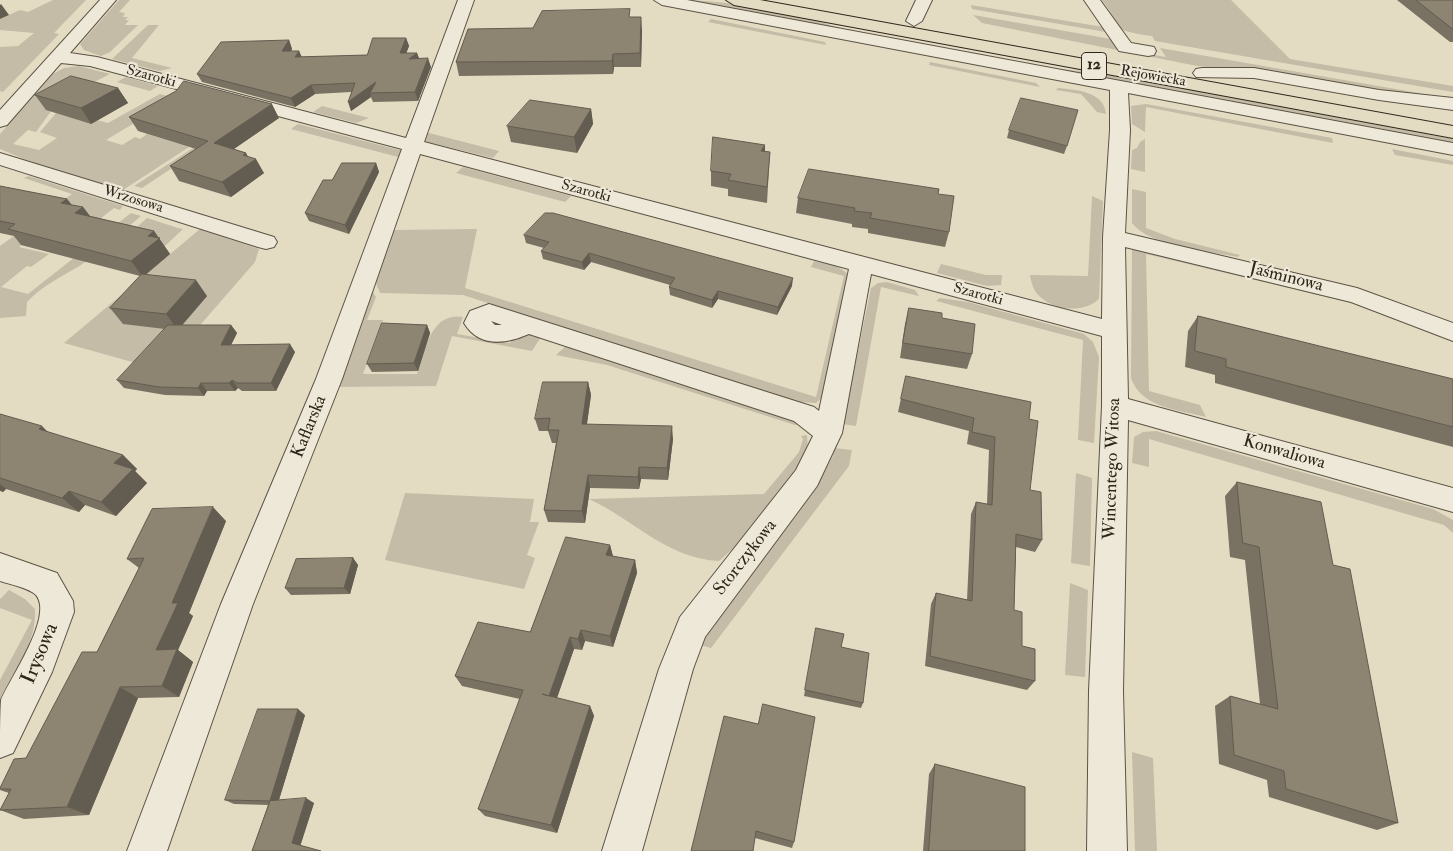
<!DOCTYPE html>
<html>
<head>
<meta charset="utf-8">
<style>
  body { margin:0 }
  canvas { display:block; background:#e3dbc2 }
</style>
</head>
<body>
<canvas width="1453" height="851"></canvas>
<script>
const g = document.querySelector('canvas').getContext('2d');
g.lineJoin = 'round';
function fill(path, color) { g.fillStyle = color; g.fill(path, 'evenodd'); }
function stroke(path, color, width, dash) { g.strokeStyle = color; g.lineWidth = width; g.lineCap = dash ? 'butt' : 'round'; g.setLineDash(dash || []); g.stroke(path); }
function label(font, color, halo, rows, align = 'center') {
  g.font = font + ' "IM FELL Double Pica",serif'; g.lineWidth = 4.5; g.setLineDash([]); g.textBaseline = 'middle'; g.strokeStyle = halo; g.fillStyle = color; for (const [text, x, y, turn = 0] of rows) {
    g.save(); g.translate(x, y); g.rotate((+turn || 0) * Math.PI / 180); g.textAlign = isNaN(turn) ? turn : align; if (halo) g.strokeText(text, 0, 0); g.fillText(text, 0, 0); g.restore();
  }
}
fill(new Path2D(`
  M53,0H86L54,33L59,34L3,92L0,91V47L18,46L34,33L0,30V19L20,10L28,12Z
  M119,0H130L119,12L125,13L123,17H128L125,20H129L125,25H138L110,52L101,56L84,50L80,44Z
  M677,0C728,0 802,13 850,32Z
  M1102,0H1231L1290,59L1453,86V92L1155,41L1152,36C1110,30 1125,30 1102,0Z
  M971,5L1103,27L1106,32L972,9Z
  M973,15L1111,39L1118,49L1166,57L1160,48L1453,99L1364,90L1192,65L982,23Z
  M711,19L825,42L826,45L708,22Z
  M148,25H159L132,58L172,68L159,71L112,59Z
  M930,62L1036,83L1040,87L929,65Z
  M79,66L110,74L59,100L36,132L28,130L13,144L39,150L57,138L40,132L56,113L91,124L97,120L108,123L160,94L176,98L106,140L122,145L135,137L140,139L147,134L189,147L123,190L31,162L0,149V134L53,74L64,68Z
  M1051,68L1100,73L1453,139V146Z
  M126,77L158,86L150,91L117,82Z
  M1058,88C1076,90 1104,91 1106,114L1097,112L1081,94L1056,90Z
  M1146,104L1332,138L1333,143L1146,107L1145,132L1132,124L1131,106Z
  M322,106L369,118L356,123L313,112Z
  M243,116L249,117L142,188L134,186Z
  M298,124L403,151L402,158L291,129Z
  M425,132L499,151L493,158L423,141Z
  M1145,139V172L1131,169L1132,150L1137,148L1140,142Z
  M1392,149L1453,161V165L1395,155Z
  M463,167L571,196L565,202L456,173Z
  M29,176L123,206L120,210L114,208L95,223L32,236L19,247L49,254L31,267L27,266L1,287L28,294L131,213L141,216C121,232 101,252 81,265C61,277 43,285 27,302L26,316L0,318V246L72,194L24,178Z
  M1132,189L1146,192V228L1175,239L1240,255L1238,257C1209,251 1150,247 1132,223Z
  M1092,196L1103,201L1099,299C1082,315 1048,310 1035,291C1032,286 1031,280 1030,275L1088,276Z
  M147,218L178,228L183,229L165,246L120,242Z
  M200,229L259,249L255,262L161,370L64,343Z
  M477,229L465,288L816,397L844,276L811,267L814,261C829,265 843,265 851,279L824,396L816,403L799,402L732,382L463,295L380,293L374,278L392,230Z
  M1132,249H1143L1364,306L1146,254L1149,391L1200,405L1206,417C1180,410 1141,408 1131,378Z
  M941,264L986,275H1002L1001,285L987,286L937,273Z
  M887,282L915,290L919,296L881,287L856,426L843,424L871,288L878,283Z
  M370,287L376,297L367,320H383L363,374H417C424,352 431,311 463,317L457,334L510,343L521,330L541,337L532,351L452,336L436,386L334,387Z
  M940,298L968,302L1084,334L1093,342L1099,357L1094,443L1078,440L1083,340L936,301Z
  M567,345L790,418L799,424L795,425L607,365L556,355Z
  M1156,431L1433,509L1453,520V533L1444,525L1149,439V467L1132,463L1134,437L1143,432Z
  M807,435L808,451L783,492L747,536L719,561C668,559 634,520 589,499L764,494L799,452L803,439L801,436Z
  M834,448L852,450L849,466L711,648L700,645L709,621L792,514L814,490L833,456Z
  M1076,473L1092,478L1090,566L1071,563Z
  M405,493L534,499L530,522H539L527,555L535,558L524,589L385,560Z
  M1070,583L1088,590L1085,677L1065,675Z
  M9,590L25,599L35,609C37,642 15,671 0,699V680L32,620L0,608V599Z
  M1132,752L1153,758L1157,851H1135Z`), '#c4bca6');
const minor = new Path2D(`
  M100,0H116L70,53L97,57L406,138L458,0H474L424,142L1102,319L1103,237L1110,130V90L662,5L654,0H687L1453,143V155L1128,93L1130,130L1125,233L1357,288L1453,323V341L1351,302L1125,247L1128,399L1453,488V512L1128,420L1123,691L1127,851H1087L1089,691L1102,406V336L871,274L842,433L817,486L705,637L693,669L642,851H602L659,669L680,617L796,470L813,436L794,421L529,334C506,344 479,348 464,323L470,311L489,304L814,407L819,411L849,269L420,154L342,379L253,604L167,851H127L221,604L316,379L402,149L90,66L61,63L7,125L0,127V110ZM491,321L502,325H495Z
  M916,0H932L922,21L914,26L906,21Z
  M1084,0H1100L1131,43L1154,47L1156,51L1154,55L1148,56L1119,51Z
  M1202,68H1254L1379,90L1453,98V110L1379,100L1254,78L1196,77L1193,73L1196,69Z
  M0,153L274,237L277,242L274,247L266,249L258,247L0,165Z
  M0,553L57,573L73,601L74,612L52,672L13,753L0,758C0,744 0,713 1,700C10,678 54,616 36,595C29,588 9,584 0,581Z`);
const highway = new Path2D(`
  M726,0H760L1453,126V138L734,5Z`);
stroke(minor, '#5c5345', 2);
stroke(highway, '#2f261b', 2);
fill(minor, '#ede8d7');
fill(highway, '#e3dbc2');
fill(new Path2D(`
  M1397,0H1453V42H1450Z
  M631,17L642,30L641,67H614L613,74L459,76L456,62L533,28Z
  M406,38L409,46L406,53H417L419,58L431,67L418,101L373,102L371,97L351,111V92L315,94L295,107L202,82L197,74L289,40L292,49L291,51H299L302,57L367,55Z
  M118,88L128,103L91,124L46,110L35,95Z
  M591,109L593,124L577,153L511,142L507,126Z
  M129,117L279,118L234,149L246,153L247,156L264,173L231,197L179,181L170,166L196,149L138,131Z
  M1009,130L1067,146L1064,154L1007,138Z
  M765,145V151L770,152L767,203L728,196V189L711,186V171Z
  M376,163L379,172L349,234L309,221L305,213L332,180Z
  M0,186L67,199L72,205L83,207L90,216L154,231L170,254L145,275L207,296L182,325H231L237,333L231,345L295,352L276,391H242L238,388L235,391H207L204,396L165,395L124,388L117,380L165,329L123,324L110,308L140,276L21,245L14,236L0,233Z
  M938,194L949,232L945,247L868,233V229L852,227V224L796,213L798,198Z
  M524,235L792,286L777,315L718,299L712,308L670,295L669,287L670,285L591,262L584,270L543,259L541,251L544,248L526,243Z
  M909,308L942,318L972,354L967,369L900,358L905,324Z
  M1198,316L1453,379V447L1215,383V375L1185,367L1188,331Z
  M427,325L430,333L418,371L372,372L367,364Z
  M906,376L1029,419L1030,490L1042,540L1035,552L1016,547L1014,610L1022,646L1035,681L1027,690L925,666L931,604L936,593L967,600L971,514L976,502L987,504L989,450L967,444L969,431L898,412Z
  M588,382L591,395L587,424L673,439L668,480L641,479L639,489L590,488L585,523L548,522L544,510L556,443H552L548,431H539L535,419Z
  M0,414L48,432L123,455L137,469L135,471L147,483L116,516L85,505L79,512L6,489L3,492L0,491Z
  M1237,482L1333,565L1398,823L1377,830L1269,797L1267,780L1219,764L1215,706L1230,696L1260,704L1245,560L1230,557L1225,496Z
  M226,521L189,613L193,616L178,650L193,662L179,697L138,698L89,815L24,819L0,810L9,793L0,790L26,758L97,652L139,568L127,559Z
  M610,545L613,556L635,560L637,573L613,647L585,641L582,650L574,649L557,698L590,706L594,716L557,833L485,816L478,809L520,699L462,686L455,676L530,632Z
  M353,558L358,565L350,594L291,595L285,588Z
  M816,628L863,703L861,708L804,696Z
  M305,715L279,800L314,803L300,845L252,851L268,805L234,804L225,800Z
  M724,716L794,842L792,848L755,838Z
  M935,764L1025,851H923L929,774Z`), '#797262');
fill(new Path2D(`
  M1,4L9,15L0,19V5Z
  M641,17L642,30L641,67L640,53Z
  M406,38L409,46L403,62L400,53Z
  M289,40L292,49L286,60L282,51Z
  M299,51L302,59L295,57Z
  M417,53L420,62L409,59Z
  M613,54L614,67L613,74L612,61Z
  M428,58L431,67L418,101L415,92Z
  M376,82L370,93L371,97L351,111L348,102Z
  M311,85L315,94L295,107L291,98Z
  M118,88L128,103L91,124L81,108Z
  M272,104L279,118L222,157L214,143Z
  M591,109L593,124L577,153L574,137Z
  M765,145V160L761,151Z
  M246,153L251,162L256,159L264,173L231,197L222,182L243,155Z
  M376,163L379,172L349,234L345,225Z
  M67,199L77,212L83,207L95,223L87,228L61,203Z
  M154,231L170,254L143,277L131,261L148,236Z
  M589,253L591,262L584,270L582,262Z
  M793,278L792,286L777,315L778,307Z
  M196,280L207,296L178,330L166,314Z
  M718,291V299L712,308V300Z
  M231,325L237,333L227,353L221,345Z
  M427,325L430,333L418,371L414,363Z
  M290,344L295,352L276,391L271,383Z
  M232,380L238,388L235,391L229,383Z
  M588,382L591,395L585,437L582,424Z
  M201,383L207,391L204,396L198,388Z
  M42,426L57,441L39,429Z
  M672,426L673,439L668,480L667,468Z
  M123,455L137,469L135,471L147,483L116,516L101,502L114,463Z
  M639,467L641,479L639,489L638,477Z
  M588,475L590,488L585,523L582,511Z
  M0,484L6,489L3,492L0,490Z
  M69,491L85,505L79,512L62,498Z
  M213,507L226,521L189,613L193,616L178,650L193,662L179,697L162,686L156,650L172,603Z
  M610,545L613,557L606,555Z
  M353,558L358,565L350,594L344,588Z
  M635,560L637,573L613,647L610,636Z
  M581,630L585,641L582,650L578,639Z
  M570,637L574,649L554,706L549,696Z
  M120,687L138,698L89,815L67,807Z
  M590,706L594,716L557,833L551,825Z
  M298,709L305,715L277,806L270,801Z
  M306,798L314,803L300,847L292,843Z`), '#635c50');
const building = new Path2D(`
  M1416,0H1453V29Z
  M630,9L629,17H641L640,53L613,54L612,61L456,62L468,29L533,28L542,11Z
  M373,38H406L400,53H417L409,59L428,58L415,92L370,93L376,82L348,102L355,83L311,85L291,98L197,74L221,42L289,40L282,51H299L295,57L367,55Z
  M71,76L118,88L81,108L35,95Z
  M184,81L272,104L214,143L246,153L243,155L256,159L222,182L170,166L208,141L129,117L176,91Z
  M1021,98L1078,110L1067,146L1009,130Z
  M530,100L591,109L574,137L507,126Z
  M713,137L765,145L761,151L770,152L767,187L728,180L731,174L711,171Z
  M342,163H376L345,225L305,213L323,180H332Z
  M809,169L939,189L938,194L954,196L949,232L870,218L872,213L854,211L855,208L798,198Z
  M0,186L67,199L61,203L83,207L75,213L154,231L148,236L160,238L131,261L8,229L15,224L0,221Z
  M545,213H553L793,278L778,307L718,291L712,300L669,287L675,278L589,253L582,262L541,251L549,242L524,235Z
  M142,274L196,280L166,314L110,308Z
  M909,308L942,313V318L975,324L972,354L903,343Z
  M1198,316L1453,379V427L1226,367V359L1195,351Z
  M382,323L427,325L414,363L367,364Z
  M168,325H231L221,345L290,344L271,383H237L232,380L229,383H201L198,388L159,387L117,380Z
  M906,376L1031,402L1029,419L1038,421L1030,490L1041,492L1042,540L1016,534L1014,610L1022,612V646L1035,649V681L930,656L936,593L972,601L976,502L992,505L995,437L972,432L974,418L901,399Z
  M543,382H588L582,424L672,426L667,468L639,467L638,477L588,475L582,511L544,510L559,430H548L550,418L535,419Z
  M0,414L42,426L39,429L123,455L114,463L133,469L101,502L69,491L62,498L0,478Z
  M1237,482L1321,502L1333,565L1350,569L1398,823L1286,789L1284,771L1234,755L1230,696L1278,709L1259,547L1243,543Z
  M213,507L172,603H178L156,650L177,649L162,686L120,687L67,807L0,810L11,789H0V788L14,759L26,758L82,652H97L144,558L127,559L152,509Z
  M566,537L610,545L606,555L635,560L610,636L581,630L578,639L570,637L549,696L542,694L590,706L551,825L478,809L523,690L455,676L478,622L530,632Z
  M353,558L344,588H285L296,559Z
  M816,628L844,634L841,647L869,653L863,703L805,690Z
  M763,704L815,717L794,842L756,831L753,851H691L724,716L758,724Z
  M258,709H298L270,801L225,800Z
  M935,764L1025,787V851H929Z
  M306,798L292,843L321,851H252L270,801Z`);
fill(building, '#8d8472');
stroke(building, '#635c50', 1);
label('15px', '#2f261b', '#ede8d7', [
  ["Szarotki",151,77,15],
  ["Rejowiecka",1153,77,10],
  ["Szarotki",586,192,15],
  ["Wrzosowa",133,200,17],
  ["Szarotki",978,295,15]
]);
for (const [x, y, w] of [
  [1094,66,25]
]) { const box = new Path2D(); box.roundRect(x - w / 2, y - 13.5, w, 27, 4); g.fillStyle = '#ede8d7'; g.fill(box); stroke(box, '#2f261b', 1); }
label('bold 16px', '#2f261b', null, [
  ["12",1094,66]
]);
label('18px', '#2f261b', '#ede8d7', [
  ["Jaśminowa",1286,278,14],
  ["Kaflarska",310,427,-68],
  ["Konwaliowa",1284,453,16],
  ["Wincentego Witosa",1113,469,-88],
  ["Storczykowa",746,558,-52]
]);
label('21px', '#2f261b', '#ede8d7', [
  ["Irysowa",41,654,-67]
]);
</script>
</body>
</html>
